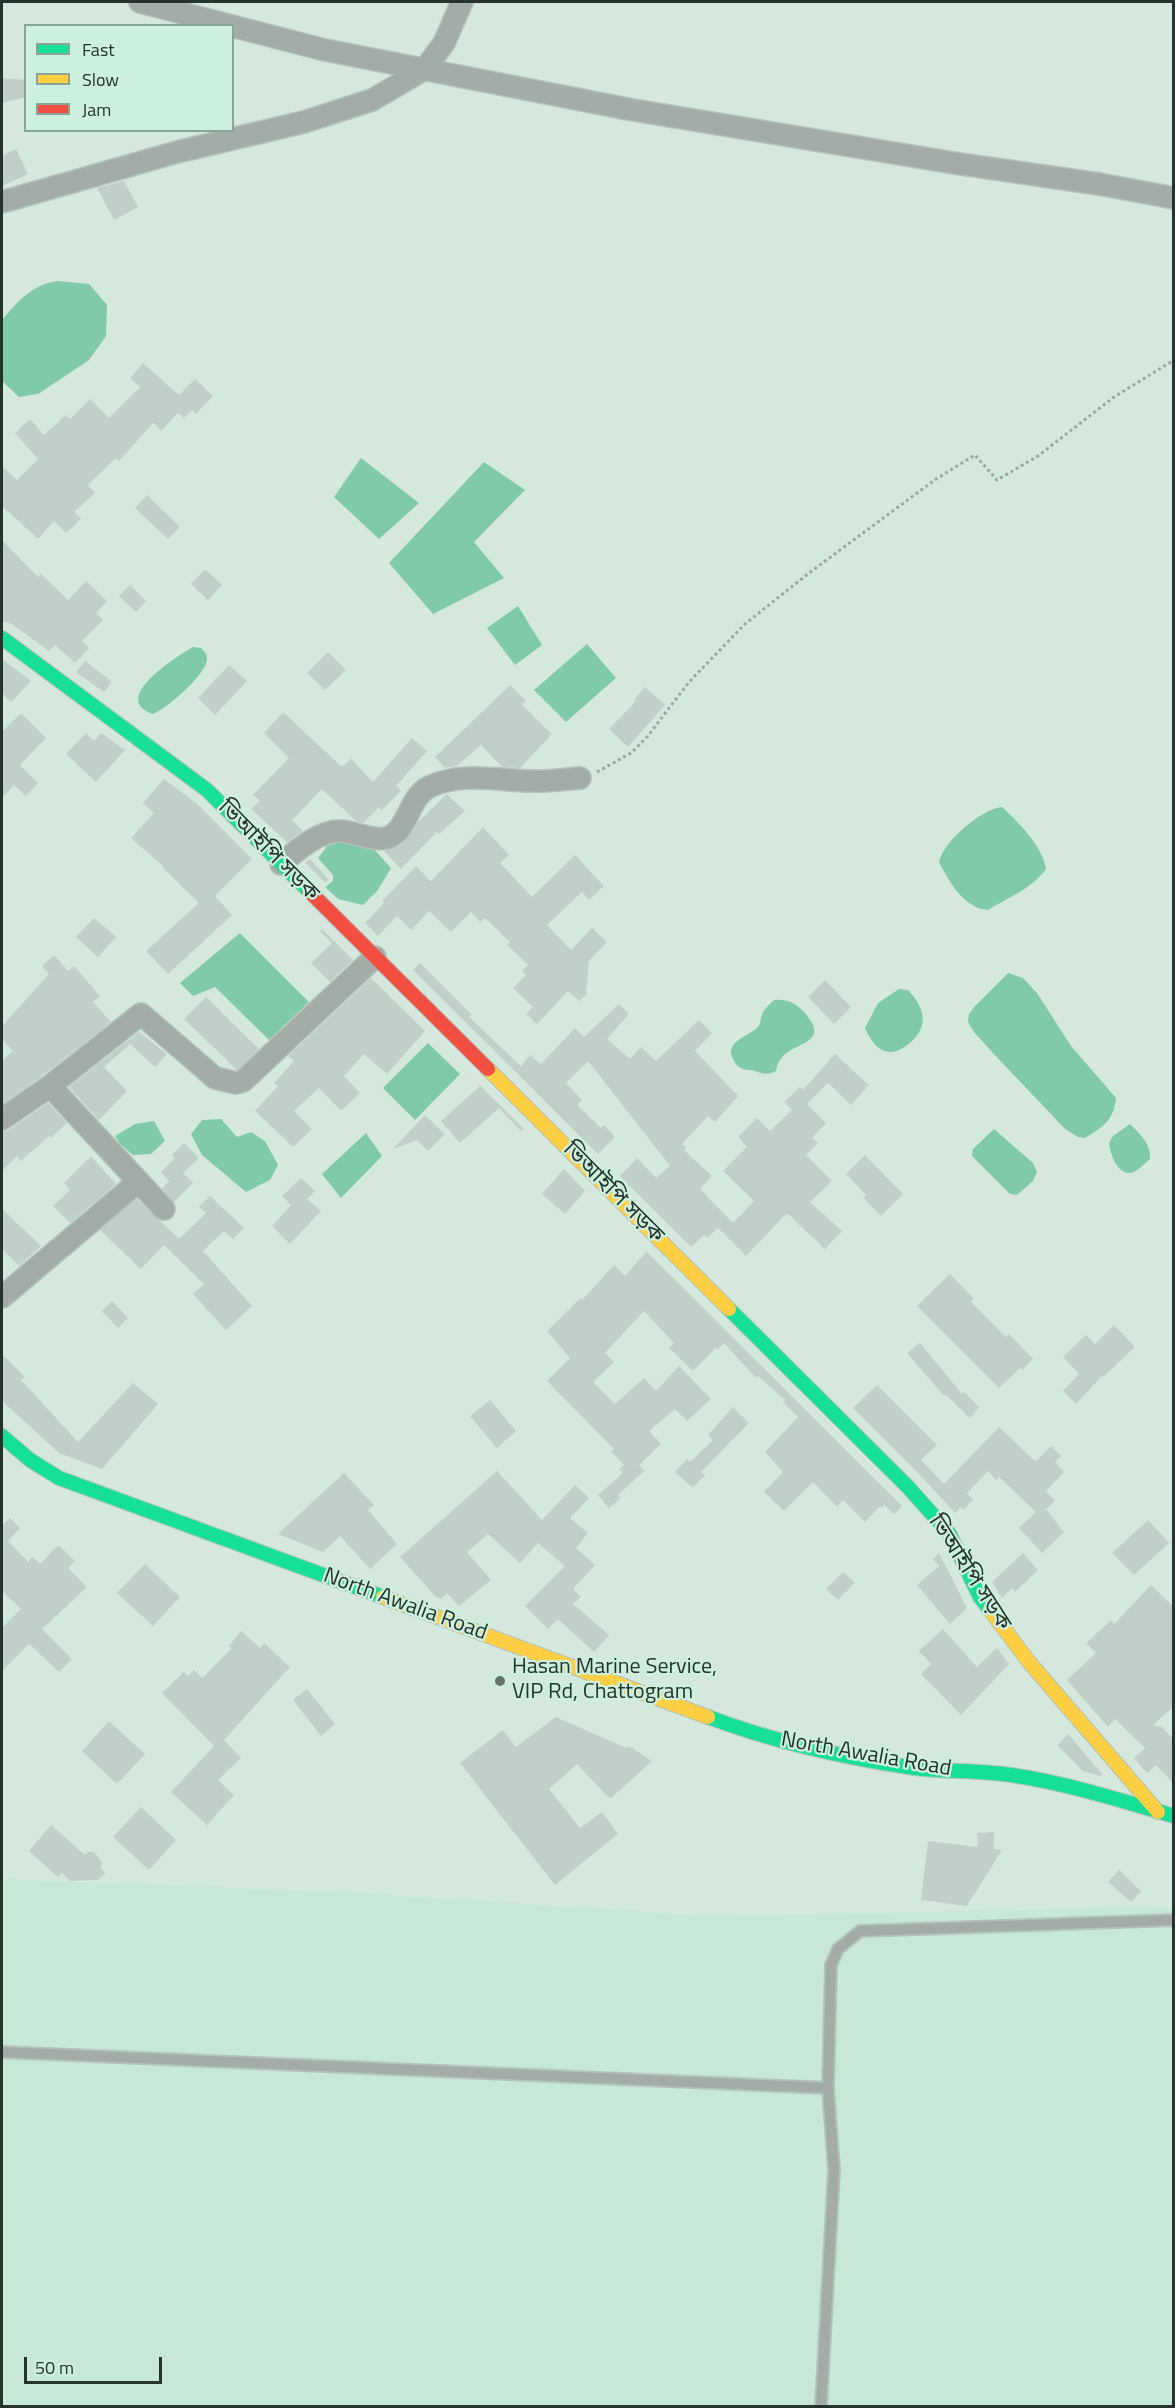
<!DOCTYPE html>
<html>
<head>
<meta charset="utf-8">
<style>
  body { margin:0 }
  #map { position:relative; width:1175px; height:2408px; overflow:hidden; background:#d5e8de; font-family:"Titillium Web",sans-serif }
  canvas { display:block }
  .frame { position:absolute; inset:0; border:3px solid #25332c; pointer-events:none }
  .legend { position:absolute; left:24px; top:24px; width:210px; height:108px; box-sizing:border-box; background:#cdf0de; border:2px solid #8aa497; margin:0; padding:8px 10px; list-style:none; font-size:18px; color:#25332c }
  .legend li { display:flex; align-items:center; gap:12px; height:30px }
  .legend b { width:30px; border:2px solid #8aa497 }
  .scale { position:absolute; left:24px; top:2357px; width:138px; height:27px; box-sizing:border-box; border:3px solid #25332c; border-top:0; padding-left:8px; font-size:18px; line-height:21px; white-space:nowrap; color:#25332c; -webkit-text-stroke:4px #cdf0de; paint-order:stroke }
</style>
</head>
<body>
<div id="map">
<canvas width="1175" height="2408"></canvas>
<div class="frame"></div>
<ul class="legend">
<li><b style="height:8px;background:#16e098"></b>Fast</li>
<li><b style="height:8px;background:#ffcf43"></b>Slow</li>
<li><b style="height:8px;background:#f24e42"></b>Jam</li>
</ul>
<div class="scale">50 m</div>
</div>
<script>
const g = document.querySelector('canvas').getContext('2d');
g.lineJoin = 'round';
function fill(path, color) { g.fillStyle = color; g.fill(path, 'evenodd'); }
function stroke(path, color, width, dash) { g.strokeStyle = color; g.lineWidth = width; g.lineCap = dash ? 'butt' : 'round'; g.setLineDash(dash || []); g.stroke(path); }
function label(font, color, halo, rows, align = 'center') {
  g.font = font + ' "Titillium Web","Noto Sans Bengali",sans-serif'; g.lineWidth = 4.5; g.setLineDash([]); g.textBaseline = 'middle'; g.strokeStyle = halo; g.fillStyle = color; for (const [text, x, y, turn = 0] of rows) {
    g.save(); g.translate(x, y); g.rotate((+turn || 0) * Math.PI / 180); g.textAlign = isNaN(turn) ? turn : align; if (halo) g.strokeText(text, 0, 0); g.fillText(text, 0, 0); g.restore();
  }
}
fill(new Path2D(`
  M2,1879L344,1892L707,1916L1173,1907V2406H2Z`), '#c8e8d7');
fill(new Path2D(`
  M57,281L89,284L107,305L106,336L89,360L38,394L19,397L2,381V320C18,301 32,285 57,281Z
  M361,458L419,503L379,539L334,497Z
  M484,462L525,490L474,542L504,578L433,614L389,563Z
  M518,606L542,645L515,665L487,628Z
  M587,644L616,678L566,722L534,690Z
  M193,647L201,648C204,651 208,655 207,660C204,677 167,708 153,714C109,699 177,656 193,647Z
  M1002,807C1019,823 1042,845 1046,869C1033,888 1007,898 988,910C963,908 949,881 939,862C943,842 981,809 1002,807Z
  M347,839L370,845L391,868L378,890L363,905L338,899L325,887L333,881V875L318,858L327,846Z
  M240,933L309,1002L269,1040L215,987L193,996L180,983Z
  M1008,973L1023,978L1037,993L1071,1046L1116,1098C1114,1120 1103,1127 1085,1138L1078,1137L1065,1129L993,1053L974,1032L968,1022L969,1014L975,1006Z
  M899,989L908,990C924,1007 930,1025 911,1042C889,1061 875,1051 865,1028L878,1003Z
  M774,1000C787,999 794,1002 803,1011C832,1042 798,1042 784,1055C779,1060 777,1065 776,1071C765,1077 760,1071 749,1070C743,1070 737,1067 734,1061C723,1042 747,1037 757,1028C761,1024 760,1020 762,1015C764,1009 769,1005 774,1000Z
  M428,1043L460,1074L415,1120L383,1088Z
  M221,1119L237,1137L251,1132L265,1141L278,1165L270,1180L246,1192L202,1155L191,1134L202,1120Z
  M154,1121L165,1141L151,1154L133,1155L120,1144L115,1136L135,1124Z
  M1130,1124C1139,1133 1152,1145 1150,1159C1145,1163 1137,1172 1130,1173C1117,1174 1110,1153 1109,1143L1113,1136Z
  M994,1129L1033,1163L1037,1172L1033,1181L1017,1195L1010,1194L972,1156L973,1149Z
  M366,1133L382,1156L341,1198L322,1174Z`), '#80c9a9');
fill(new Path2D(`
  M2,78L26,80V97L2,103Z
  M16,149L28,174L2,186V156Z
  M124,181L138,207L114,220L97,188Z
  M143,363L179,395L195,379L213,396L196,414L192,410L184,418L178,413L161,431L153,423L119,461L116,458L88,485L95,493L74,512L81,519L66,533L54,521L38,539L2,506V466L17,480L38,459L15,433L30,419L44,435L66,415L70,419L90,399L109,418L140,387L130,378Z
  M147,495L180,527L168,539L135,508Z
  M2,540L38,577L41,574L68,600L86,581L107,601L96,613L103,620L82,641L89,648L75,663L55,645L49,651L12,624L2,621Z
  M205,569L222,585L208,600L191,584Z
  M130,585L146,601L136,612L119,596Z
  M328,652L346,670L325,690L307,673Z
  M2,659L31,681L11,702L2,693Z
  M85,661L112,682L104,692L76,672Z
  M229,665L247,681L215,715L198,698Z
  M510,685L526,701L522,705L552,734L520,768L502,767L481,745L457,766L445,768L435,757Z
  M645,687L665,705L628,747L609,729L636,701L634,700Z
  M283,712L342,767L351,759L373,782L412,738L427,751L396,786L401,791L382,810L379,807L363,823L356,821L322,789L292,820L303,831L287,842L251,809L260,801L253,795L289,758L264,733Z
  M21,713L46,738L20,765L38,783L26,796L14,785L2,798V732Z
  M86,733L94,741L101,733L125,750L96,782L66,754Z
  M164,779L196,803L252,859L215,896L232,915L168,974L146,951L199,903L162,867L163,866L131,838L154,813L143,803Z
  M447,794L465,811L439,834L437,832L401,869L384,851L402,844L419,821Z
  M483,827L509,855L500,863L532,897L575,855L604,886L589,900L582,892L547,925L571,950L592,928L607,942L589,961L586,995L579,1001L568,991L537,1024L526,1014L533,1007L513,988L526,975L522,971L528,965L507,945L510,942L485,918L480,922L471,912L451,932L429,911L411,930L397,916L378,936L365,923L384,903L382,901L416,866L431,881Z
  M310,859L329,880L325,883L305,863Z
  M94,918L116,937L98,957L76,937Z
  M322,929L353,960L330,982L311,963L332,943L320,931Z
  M54,955L68,971L74,966L100,996L93,1002L111,1022L42,1076L2,1104V1061L13,1051L2,1039V1026L49,974L42,966Z
  M420,963L472,1015L469,1017L521,1066L530,1055L541,1064L575,1028L584,1037L619,1004L629,1014L607,1039L630,1059L641,1047L656,1061L699,1020L712,1033L695,1051L738,1096L715,1122L708,1116L682,1144L687,1148L684,1150L712,1176L700,1189L733,1223L754,1201L723,1171L747,1147L738,1137L757,1118L770,1131L792,1110L784,1102L800,1087L803,1090L835,1054L869,1085L851,1105L828,1083L807,1104L826,1123L812,1138L818,1143L806,1155L832,1181L810,1202L842,1231L825,1249L787,1213L746,1256L718,1228L707,1238L704,1235L691,1247L620,1176L637,1158L656,1178L670,1166L588,1061L566,1083L582,1100L577,1105L601,1128L604,1125L615,1137L598,1154L413,970Z
  M371,978L425,1031L387,1074L364,1054L344,1076L360,1093L341,1111L319,1088L294,1111L312,1129L293,1147L255,1111L278,1086L274,1083L294,1061L288,1056Z
  M825,980L851,1007L834,1024L808,997Z
  M206,997L259,1049L237,1070L184,1019Z
  M139,1032L167,1054L155,1067L130,1044L104,1067L127,1091L99,1120L69,1087Z
  M454,1060L524,1129L521,1131L499,1108L460,1143L441,1121L480,1086Z
  M48,1103L67,1123L51,1138L49,1136L21,1161L17,1156L2,1171V1132L9,1130Z
  M425,1115L445,1134L428,1151L417,1140L393,1149Z
  M184,1143L199,1158L183,1173L193,1183L174,1202L162,1188L169,1181L161,1172L175,1158L172,1155Z
  M865,1155L903,1194L881,1216L863,1198L866,1195L846,1174Z
  M91,1156L116,1184L70,1223L53,1206L70,1190L64,1183Z
  M564,1169L585,1191L565,1214L542,1194Z
  M301,1178L315,1191L307,1199L321,1211L290,1244L272,1226L291,1205L282,1196Z
  M210,1196L244,1228L233,1239L224,1231L203,1251L252,1306L226,1330L193,1294L204,1284L164,1245L141,1269L100,1230L137,1199L179,1239L206,1213L199,1207Z
  M2,1209L41,1246L19,1266L2,1249Z
  M645,1250L895,1499L902,1506L894,1514L884,1505L882,1508L880,1506L865,1522L843,1500L837,1507L813,1482L784,1511L764,1492L783,1472L765,1452L798,1417L783,1402L785,1400L758,1376L756,1378L724,1343L717,1350L716,1348L693,1371L669,1348L674,1343L644,1311L605,1353L614,1362L593,1382L615,1404L644,1378L656,1391L679,1366L711,1399L687,1421L675,1409L649,1431L661,1444L639,1465L644,1471L618,1495L621,1498L609,1508L598,1495L623,1473L619,1469L624,1465L611,1451L614,1449L547,1381L570,1358L547,1331L581,1298L582,1300L614,1265L625,1276L646,1252Z
  M950,1274L974,1299L971,1302L1006,1337L1009,1334L1033,1359L1022,1370L1020,1368L999,1388L917,1306Z
  M112,1301L128,1318L118,1328L102,1311Z
  M1114,1325L1135,1347L1103,1377L1102,1376L1076,1404L1063,1391L1079,1374L1063,1357L1086,1335L1095,1344Z
  M920,1343L962,1394L964,1392L979,1407L970,1418L946,1395L944,1396L907,1353Z
  M2,1354L25,1377L21,1380L78,1442L133,1383L158,1404L102,1469L59,1453L2,1401Z
  M877,1385L937,1445L921,1460L944,1484L999,1427L1034,1460L1036,1461L1051,1446L1061,1456L1055,1462L1064,1472L1046,1491L1055,1501L1046,1509L1064,1532L1042,1553L1019,1528L1036,1512L999,1477L996,1480L988,1471L967,1493L973,1500L963,1510L961,1507L955,1513L920,1475L853,1408Z
  M490,1400L516,1431L497,1448L470,1416Z
  M733,1407L749,1423L701,1472L705,1475L693,1488L675,1472L687,1459L690,1462L713,1440L708,1435Z
  M497,1471L542,1520L575,1485L589,1498L570,1518L588,1533L576,1548L595,1565L573,1589L581,1597L573,1604L609,1635L594,1652L558,1619L548,1629L525,1606L565,1566L538,1543L520,1563L488,1534L467,1552L491,1580L459,1606L447,1593L441,1599L436,1597L400,1557Z
  M344,1473L374,1505L368,1510L397,1544L370,1569L340,1536L323,1552L278,1534Z
  M10,1518L20,1528L8,1541L28,1562L32,1557L40,1564L58,1545L75,1561L68,1568L87,1587L42,1629L72,1659L59,1672L29,1644L2,1671V1628L21,1609L2,1591V1526Z
  M1148,1520L1169,1543L1134,1575L1112,1553Z
  M939,1553L967,1608L950,1624L917,1585L939,1566L933,1559Z
  M1023,1553L1038,1570L1015,1592L1012,1588L1002,1598L992,1582Z
  M145,1564L180,1597L153,1626L117,1593Z
  M843,1572L855,1583L838,1600L826,1589Z
  M1151,1585L1173,1606V1707L1153,1725L1162,1727L1173,1739V1783L1156,1765L1147,1773L1134,1758L1145,1748L1115,1719L1108,1727L1067,1680L1096,1653L1086,1643L1111,1620L1114,1624Z
  M943,1629L977,1667L997,1648L1009,1664L961,1715L921,1674L931,1664L919,1651Z
  M241,1631L260,1648L264,1643L290,1667L224,1740L241,1758L218,1780L234,1795L207,1825L171,1792L214,1746L162,1693L184,1672L188,1676L194,1670L202,1678L232,1648L229,1646Z
  M307,1689L335,1724L321,1736L293,1700Z
  M556,1717L626,1748L629,1746L652,1761L610,1799L577,1764L549,1789L580,1828L602,1812L618,1834L555,1885L460,1763L503,1730L516,1747Z
  M109,1721L145,1754L117,1784L82,1751Z
  M1068,1734L1102,1774L1100,1776L1083,1771L1057,1745Z
  M141,1807L176,1840L149,1870L113,1837Z
  M51,1825L85,1855L88,1852H94L102,1862L101,1868L105,1873L98,1880L70,1881L62,1873L58,1877L29,1851Z
  M994,1832V1849L1002,1850L967,1906L921,1900L928,1841L978,1847L977,1833Z
  M1119,1870L1141,1891L1131,1902L1108,1882Z`), '#c0cfc7');
const lane = new Path2D(`
  M2,2052L828,2088
  M821,2406L834,2170L828,2088L831,1965L838,1949L860,1931L1174,1920`);
const street = new Path2D(`
  M140,2L232,26
  M232,26L325,50L633,110L954,163L1099,184L1174,198
  M2,202L177,152L304,122L372,100L425,69L444,43L462,2
  M281,864C296,851 319,830 341,831C355,832 371,841 386,838C408,833 408,797 429,787C462,771 499,781 534,781C549,782 565,779 580,778
  M50,1086L164,1209
  M2,1119L50,1086L141,1014L215,1078L236,1083L243,1081L375,957
  M2,1297L138,1182`);
const fast = new Path2D(`
  M2,638L207,790L309,891
  M729,1309L908,1487L949,1533L980,1597L990,1610
  M2,1436L30,1460L59,1478L383,1597
  M708,1717C775,1742 845,1758 915,1768C947,1772 979,1770 1011,1775C1066,1783 1120,1800 1174,1816`);
const slow = new Path2D(`
  M488,1069L729,1309
  M383,1597L708,1717
  M990,1610L1029,1662L1158,1812`);
const jam = new Path2D(`
  M309,891L488,1069`);
stroke(lane, '#b3c2ba', 14);
stroke(street, '#b3c2ba', 24);
stroke(fast, '#b3c2ba', 16);
stroke(slow, '#b3c2ba', 16);
stroke(jam, '#b3c2ba', 16);
stroke(new Path2D(`
  M597,772L631,753L647,737L689,682L745,624L809,573L936,479L975,455L997,480L1038,456L1114,397L1174,360`), '#9ea7a2', 3, [3, 3]);
stroke(lane, '#a3aca7', 10);
stroke(street, '#a3aca7', 21);
stroke(fast, '#16e098', 14);
stroke(slow, '#ffcf43', 14);
stroke(jam, '#f24e42', 14);
for (const [x, y, r, color] of [
  [500,1681,6,"#63726a"]
]) { const dot = new Path2D(); dot.arc(x, y, r, 0, 2 * Math.PI); g.fillStyle = color; g.fill(dot); stroke(dot, '#cdf0de', 2); }
label('22px', '#25332c', '#cdf0de', [
  ["ভিআইপি সড়ক",268,851,45],
  ["ভিআইপি সড়ক",613,1193,45],
  ["ভিআইপি সড়ক",969,1573,57],
  ["North Awalia Road",405,1605,20],
  ["North Awalia Road",866,1755,10]
]);
label('22px', '#25332c', '#cdf0de', [
  ["Hasan Marine Service,",512,1668],
  ["VIP Rd, Chattogram",512,1693]
], 'left');
</script>
</body>
</html>
